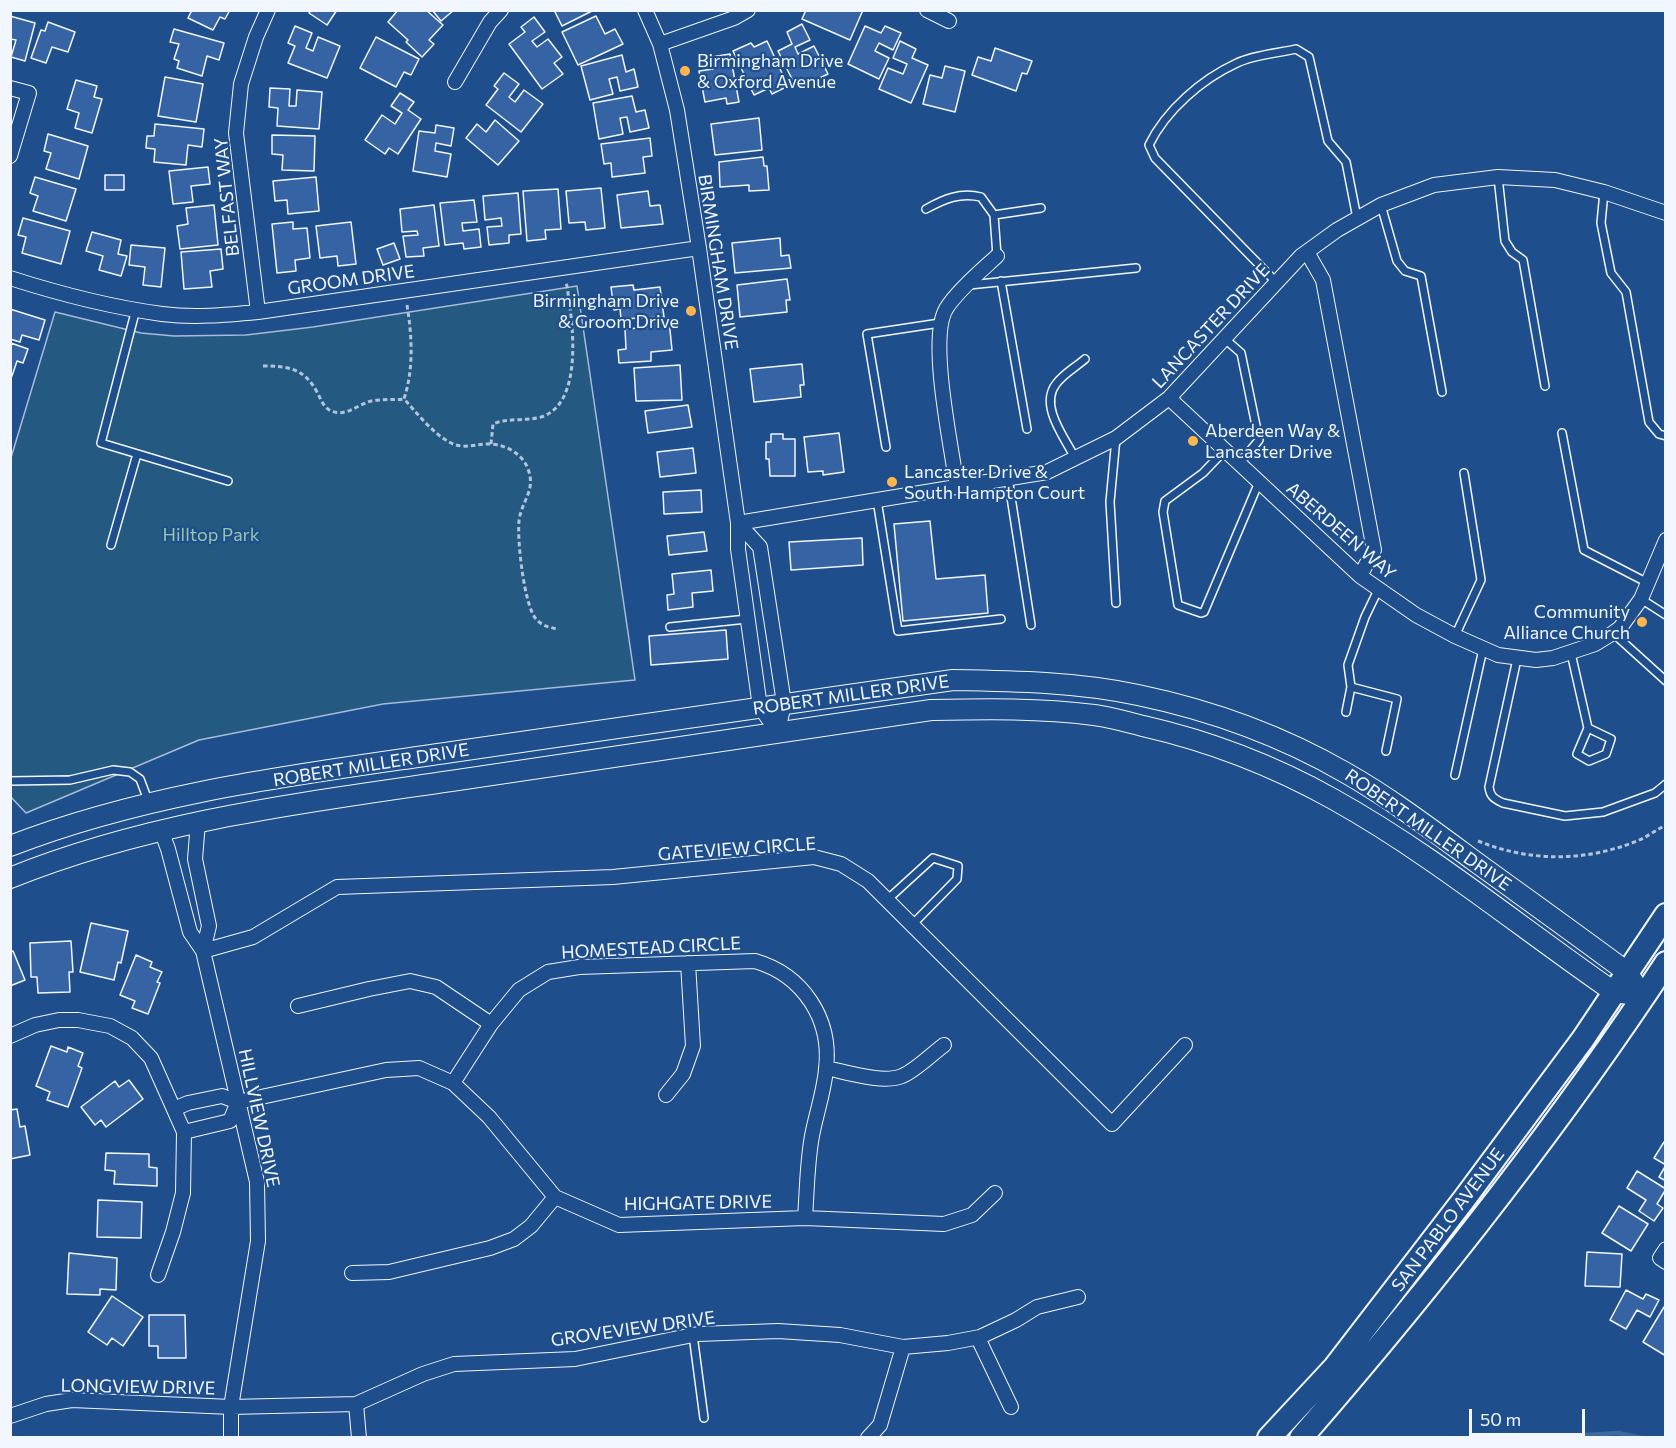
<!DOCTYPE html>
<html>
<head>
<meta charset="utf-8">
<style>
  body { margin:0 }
  #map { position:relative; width:1676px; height:1448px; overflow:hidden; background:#1f4e8c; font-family:Commissioner,sans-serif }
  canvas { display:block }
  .frame { position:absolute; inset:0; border:12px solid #f2f6ff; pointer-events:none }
  .scale { position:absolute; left:1469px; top:1409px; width:116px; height:27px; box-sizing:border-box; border:3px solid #f2f6ff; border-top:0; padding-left:8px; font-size:18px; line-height:21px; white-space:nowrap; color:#f2f6ff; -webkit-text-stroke:4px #1f4e8c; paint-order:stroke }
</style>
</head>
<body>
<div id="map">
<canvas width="1676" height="1448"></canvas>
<div class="frame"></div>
<div class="scale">50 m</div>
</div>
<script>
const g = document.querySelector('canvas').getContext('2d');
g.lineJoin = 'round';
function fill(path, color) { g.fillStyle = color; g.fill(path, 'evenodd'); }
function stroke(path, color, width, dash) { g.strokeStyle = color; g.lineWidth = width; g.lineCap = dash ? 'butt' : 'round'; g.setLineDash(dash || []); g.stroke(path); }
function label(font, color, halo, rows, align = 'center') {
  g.font = font + ' Commissioner,sans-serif'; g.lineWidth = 4.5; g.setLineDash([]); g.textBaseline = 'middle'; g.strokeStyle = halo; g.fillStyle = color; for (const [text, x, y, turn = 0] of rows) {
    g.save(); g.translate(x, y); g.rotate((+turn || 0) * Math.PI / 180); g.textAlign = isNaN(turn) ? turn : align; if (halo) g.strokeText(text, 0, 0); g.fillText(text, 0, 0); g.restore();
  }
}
const green = new Path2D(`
  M577,286L635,680L383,704L199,740L26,813L10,796V461L55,312L141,333L174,336L246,335L313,327Z`);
fill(green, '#245a82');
stroke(green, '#a8bbd7', 1.5);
stroke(new Path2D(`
  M1540,1438L1618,1433L1641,1438`), '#3b69a3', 4.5);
const building = new Path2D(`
  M192,10L200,11L230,10L225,19L220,17L213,30L188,18Z
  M311,10H337L327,25L309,13Z
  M398,10H426L443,25L429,40L434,44L422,57L406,42L408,40L388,22Z
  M432,10H454L441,21Z
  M554,10H594L562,26Z
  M806,10H863L850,40L802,19Z
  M10,16L35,23L25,61L11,57L16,40L10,39Z
  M596,16L605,34L615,29L623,44L578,65L562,32Z
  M534,17L545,32L532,41L537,47L548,39L562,57L554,63L563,74L542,89L509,44L525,32L521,27Z
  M48,22L75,32L68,52L52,47L46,63L31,58L41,30L45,31Z
  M802,24L810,40L795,47L798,54L814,46L828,74L809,83L807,79L795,85L778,51L792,44L787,32Z
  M295,26L312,33L306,48L313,51L318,37L340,46L327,78L288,63L295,46L288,43Z
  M865,26L881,33L885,26L901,33L893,50L879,43L875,51L889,58L879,79L848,64Z
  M174,29L224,43L219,60L207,56L202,76L177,68L179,61L174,59L179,44L170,42Z
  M376,37L419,59L411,75L404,72L396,87L360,68Z
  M767,41L788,86L772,94L769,88L754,95L733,51L751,43L754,47Z
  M900,41L916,49L912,58L928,65L911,103L879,89L888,68L903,74L907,64L893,58Z
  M995,48L1032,61L1027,74L1022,73L1016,91L972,75L978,57L991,61Z
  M730,54L739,102L727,104L726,98L705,102L699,71L713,69L711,57Z
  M622,55L626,72L634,69L638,87L620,91L617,77L609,79L613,94L590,100L581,66Z
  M945,66L965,71L955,112L923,104L930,75L942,78Z
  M504,73L519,84L509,97L515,102L524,90L543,104L521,132L486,105L498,89L494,86Z
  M165,77L203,84L196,122L158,116Z
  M76,80L97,86L94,97L102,99L92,133L75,128L79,113L67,109Z
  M270,88L290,89L289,106H296L297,90L322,92L319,129L277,126L278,108L269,107Z
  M400,93L414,102L408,110L421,119L398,154L389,148L385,154L365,140L382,115L395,124L402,113L391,106Z
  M632,96L636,112L645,110L649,128L630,132L627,117L620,118L623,134L599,139L593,103Z
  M759,118L762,150L715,155L711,124Z
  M495,120L519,141L498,165L466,138L477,124L486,132Z
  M155,124L204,129L202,147L188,145L186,165L154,162L155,149L146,148L147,136H154Z
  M436,125L454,128L451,146L436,143L435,151L451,154L447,177L413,171L419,131L435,133Z
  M48,134L88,146L79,179L46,169L51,153L44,151Z
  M272,135L315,136L314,171L282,170L283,155L272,154Z
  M650,138L652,156L643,157L645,173L612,177L611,163L604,164L601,144Z
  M763,157L764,166H767L769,190L749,191V185L720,187L719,162Z
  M208,167L210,184L191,186L193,202L173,204L169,171Z
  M105,175H124V190H105Z
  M35,177L76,189L66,221L33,211L38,196L30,193Z
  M316,177L319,211L288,214L287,200L275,201L273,181Z
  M601,188L605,228L586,230L585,222L569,223L566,191Z
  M558,189L561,229L545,230L546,239L527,241L523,191Z
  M648,191L650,206L660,205L663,224L621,228L617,195Z
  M518,193L521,234L509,235V243L489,245L487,227L502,226L501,218L485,220L483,196Z
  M474,200L477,222L462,223L463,231L479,229L481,247L464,249L463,243L445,245L440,203Z
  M214,205L218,245L180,249L177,226L188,224L186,208Z
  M434,205L439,246L423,248L424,256L406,257L403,236L418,235L417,231L402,232L400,209Z
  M23,218L70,231L61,264L22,253L26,237L18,235Z
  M293,222V229L307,228L310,258L295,260L296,271L277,273L272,224Z
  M351,222L356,264L338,266L337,256L320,258L316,226Z
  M92,232L121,240L118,254L127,256L121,276L99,270L103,256L86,251Z
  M780,238L781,256L789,255L791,268L735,273L732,243Z
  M394,243L400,259L383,265L377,249Z
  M131,245L165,248L161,287L143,285L145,267L129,265Z
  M221,249L223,269L210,271L212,287L184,289L181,252Z
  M787,279L790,300H786L787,312L740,317L737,285Z
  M633,285L634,290L660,287L664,317L621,319L620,309L614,310L611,287Z
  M10,309L45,320L39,340L22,335L20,342L10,339Z
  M669,320L672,350L651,352V361L619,363L618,350L626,349L625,329L653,327L652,322Z
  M11,343L28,349L23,363L17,361L12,376L10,375Z
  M802,364L804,385H800L801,397L754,402L750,369Z
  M680,365L682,400L636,401L634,368Z
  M688,405L692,427L648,433L645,411Z
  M839,433L844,472L823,475V471L808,472L804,437Z
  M771,434H783V439H795V476H770L769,459H766V442H771Z
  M693,448L696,473L660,477L657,452Z
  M701,490L702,512L664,514L663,492Z
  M930,521L936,579L985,575L988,613L903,621L894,524Z
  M704,532L707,551L669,555L667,536Z
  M862,538L863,565L791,570L789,542Z
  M711,570L713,591L692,593L693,607L668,610L667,595L674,594L672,574Z
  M726,630L728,659L651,665L649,636Z
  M91,923L128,931L121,963L118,962L114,980L80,972Z
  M71,941L73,972H69L70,992L38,993L37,977H31L30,943Z
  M13,951L25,980L10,986V952Z
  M136,955L152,962L150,967L162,972L157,982L160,983L148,1014L132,1008L135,1001L120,995Z
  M51,1046L67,1052L68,1047L83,1053L78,1066L82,1068L68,1107L47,1100L50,1092L36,1086Z
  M129,1080L143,1099L106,1127L101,1120L95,1125L81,1107L115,1081L119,1087Z
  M17,1109L20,1127L25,1126L30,1155L10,1159V1110Z
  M1664,1142L1666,1143V1165L1654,1158Z
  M106,1153L149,1154V1167L157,1168V1186L114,1184L115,1171L105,1170Z
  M1666,1165V1181L1659,1177Z
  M1637,1171L1666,1189L1657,1204L1663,1208L1654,1221L1639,1211L1646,1200L1627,1188Z
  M98,1200L142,1202L141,1238L97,1237Z
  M1619,1206L1648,1224L1631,1251L1602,1233Z
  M1587,1252L1622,1254L1620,1287L1585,1286Z
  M69,1253L117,1258L116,1290L100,1289V1295L67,1294Z
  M1626,1290L1643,1299L1646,1294L1659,1300L1650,1317L1637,1310L1626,1329L1610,1320Z
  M112,1296L143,1317L123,1346L112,1338L107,1345L88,1332Z
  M1664,1307L1666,1308V1356L1643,1342Z
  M149,1315H185L186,1358H158V1346H149Z`);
fill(building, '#3563a3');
stroke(building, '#f2f6ff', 1.5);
const lane = new Path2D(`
  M1498,177L1505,241L1512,252L1523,260L1545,386
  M1604,192L1601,223L1611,273L1626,292L1649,422L1659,434L1666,436
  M1381,205L1397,261L1405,271L1421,276L1442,392
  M926,209C944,199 960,192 981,197L994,215L997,256
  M994,215L1041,208
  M1001,281L1027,429
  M1277,283L1155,158L1149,145C1166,110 1202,79 1237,63C1253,55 1279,53 1296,49L1309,57L1328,141L1346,162L1357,218
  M969,285L1136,268
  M136,309L101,443L228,481
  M1225,339L1241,353L1259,440L1239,464
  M1562,433L1584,550L1648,583
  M886,447L867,334L940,323
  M1225,450L1203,473L1165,501L1163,512L1178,605L1201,613L1204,612L1259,482
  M1075,458C1065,438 1039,406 1056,384C1063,374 1076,367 1085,359
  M1008,478L1031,625
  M877,500L898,631L1001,619
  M111,545L137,454
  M1378,590L1365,617L1348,665L1351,687L1397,699L1386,751
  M1641,599L1666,615
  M1116,603L1110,502L1116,438
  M670,627L747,619
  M1613,633L1666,681
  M1455,636L1481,580L1464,473
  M1571,653L1588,728L1577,754L1589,761L1606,754L1611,739L1588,728
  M1517,659L1489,787C1490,797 1495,799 1503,803L1565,816L1603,812L1655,793L1666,784
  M1346,712L1351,687
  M1455,775L1483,649
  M10,781L70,780L113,770L130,772L140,779L149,803
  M887,900L933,858L958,866L957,879L912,925
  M693,1335L704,1418`);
const street = new Path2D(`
  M645,10L660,44L677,110L699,248L738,523V549L760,707L778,733
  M927,10L949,21
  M660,44L734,18L748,10
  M455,82L490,22L501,10
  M10,88L29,93L10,156
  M1307,252L1323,280L1374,550L1360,576
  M10,278C60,294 110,307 162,314C194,318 226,315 258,312L699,248
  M258,312L236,133L241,84L256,37L268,10
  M1169,398L1360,576L1416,615L1455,636L1498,655L1536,660L1553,658L1595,644L1613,633L1620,628L1641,599L1666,540
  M957,487C952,449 928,339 946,309C956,292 982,270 997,256
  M738,523L1047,472L1116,438L1169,398L1301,256L1337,230L1381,205L1434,185L1498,177L1555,180L1604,192L1666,213
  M738,523L760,547L784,703L778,733
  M198,822L195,859L209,926L203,951
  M161,830L168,849L190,932L203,951L257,1182L258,1241L231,1407V1438
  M203,951L253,937L337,887L613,877L814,857L841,864L868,881L1112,1124L1185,1045
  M298,1006L369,989L410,981L436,987L491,1024
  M10,1036L35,1025L59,1020H78L110,1026L132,1038L151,1058L184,1132L183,1193L173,1232L158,1275
  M826,1068C846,1072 883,1084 902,1076C915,1071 933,1053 944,1045
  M453,1083L491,1024L519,990L548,972L579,967L755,961C803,975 832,1019 826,1069C824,1092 816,1114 812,1136C807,1163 807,1191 805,1218
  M666,1095L683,1074L693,1046L688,963
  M238,1102L386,1070L419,1068L453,1083L489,1117L555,1197L619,1225L805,1218L944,1224L972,1215L995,1193
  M174,1109L188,1103L222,1096L238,1102
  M184,1132L230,1121L238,1102
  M1666,1249L1660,1258L1666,1262
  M352,1273L389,1272L490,1248L514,1239L531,1226L555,1197
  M978,1338L1011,1407
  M356,1404L359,1438
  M10,1416L46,1404L72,1400L231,1407L356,1404L423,1374L454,1364L575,1359L698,1334L778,1331L840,1335L903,1347L948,1343L980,1337L1016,1320L1037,1307L1078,1297
  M868,1438L880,1425L903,1347`);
const secondary = new Path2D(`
  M10,846C152,791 303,774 452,752C619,728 786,703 953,680C1015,681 1077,682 1138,695C1210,710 1282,736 1346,773C1390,798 1431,829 1473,860C1524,897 1576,934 1627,972L1643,997
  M10,878C151,821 301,803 451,781C611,758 771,734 931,710C987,709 1038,708 1094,715C1110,717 1127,722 1143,726C1209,741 1274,766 1333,799C1432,854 1521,928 1614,992L1629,994`);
const primary = new Path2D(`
  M1269,1438L1335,1367L1465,1198L1583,1039L1666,915
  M1301,1438C1432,1287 1556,1130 1666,963`);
stroke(lane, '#f2f6ff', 10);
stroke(street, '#f2f6ff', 16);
stroke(secondary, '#f2f6ff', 22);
stroke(primary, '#f2f6ff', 26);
stroke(new Path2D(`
  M407,305C412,336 414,368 404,399C418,414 432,433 451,443C465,450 477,443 491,444C508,445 525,456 529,472C535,492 521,502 519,521C517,540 524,605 536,619C542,626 549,627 557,629
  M263,366C288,366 304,368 317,392C321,399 323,407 331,411C346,417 357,405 371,401C381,399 393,400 404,399
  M491,444L493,424C509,417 528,422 544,416C585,399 572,316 566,281
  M1478,841C1530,862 1585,862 1637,841C1647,837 1656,830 1666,825`), '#b3c4dc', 3, [4.5, 3]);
stroke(lane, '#1f4e8c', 7);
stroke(street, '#1f4e8c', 14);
stroke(secondary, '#1f4e8c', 20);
stroke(primary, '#1f4e8c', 22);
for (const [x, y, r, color] of [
  [685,71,6,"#ffb74d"],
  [691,311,6,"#ffb74d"],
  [1193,441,6,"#ffb74d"],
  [892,482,6,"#ffb74d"],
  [1642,622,6,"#ffb74d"]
]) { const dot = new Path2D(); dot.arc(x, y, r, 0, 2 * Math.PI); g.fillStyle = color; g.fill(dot); stroke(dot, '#1f4e8c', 2); }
label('18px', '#f2f6ff', '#1f4e8c', [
  ["Birmingham Drive",697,61],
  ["& Oxford Avenue",697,82],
  ["Birmingham Drive",679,301,"right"],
  ["& Groom Drive",679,322,"right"],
  ["Aberdeen Way &",1205,431],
  ["Lancaster Drive",1205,452],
  ["Lancaster Drive &",904,472],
  ["South Hampton Court",904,493],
  ["Community",1630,612,"right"],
  ["Alliance Church",1630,633,"right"]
], 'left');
label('18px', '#f2f6ff', '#1f4e8c', [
  ["BELFAST WAY",227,197,-96],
  ["BIRMINGHAM DRIVE",718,262,81],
  ["GROOM DRIVE",351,280,-8],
  ["LANCASTER DRIVE",1211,326,-47],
  ["ABERDEEN WAY",1341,531,41],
  ["ROBERT MILLER DRIVE",851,695,-8],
  ["ROBERT MILLER DRIVE",371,765,-9],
  ["ROBERT MILLER DRIVE",1428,830,35],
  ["GATEVIEW CIRCLE",737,849,-4],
  ["HOMESTEAD CIRCLE",651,948,-3],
  ["HILLVIEW DRIVE",259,1118,78],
  ["HIGHGATE DRIVE",698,1203,-1],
  ["SAN PABLO AVENUE",1448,1220,-53],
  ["GROVEVIEW DRIVE",633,1329,-8],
  ["LONGVIEW DRIVE",138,1387,1]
]);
label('18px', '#97c8a6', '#1f4e8c', [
  ["Hilltop Park",211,535]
]);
</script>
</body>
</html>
